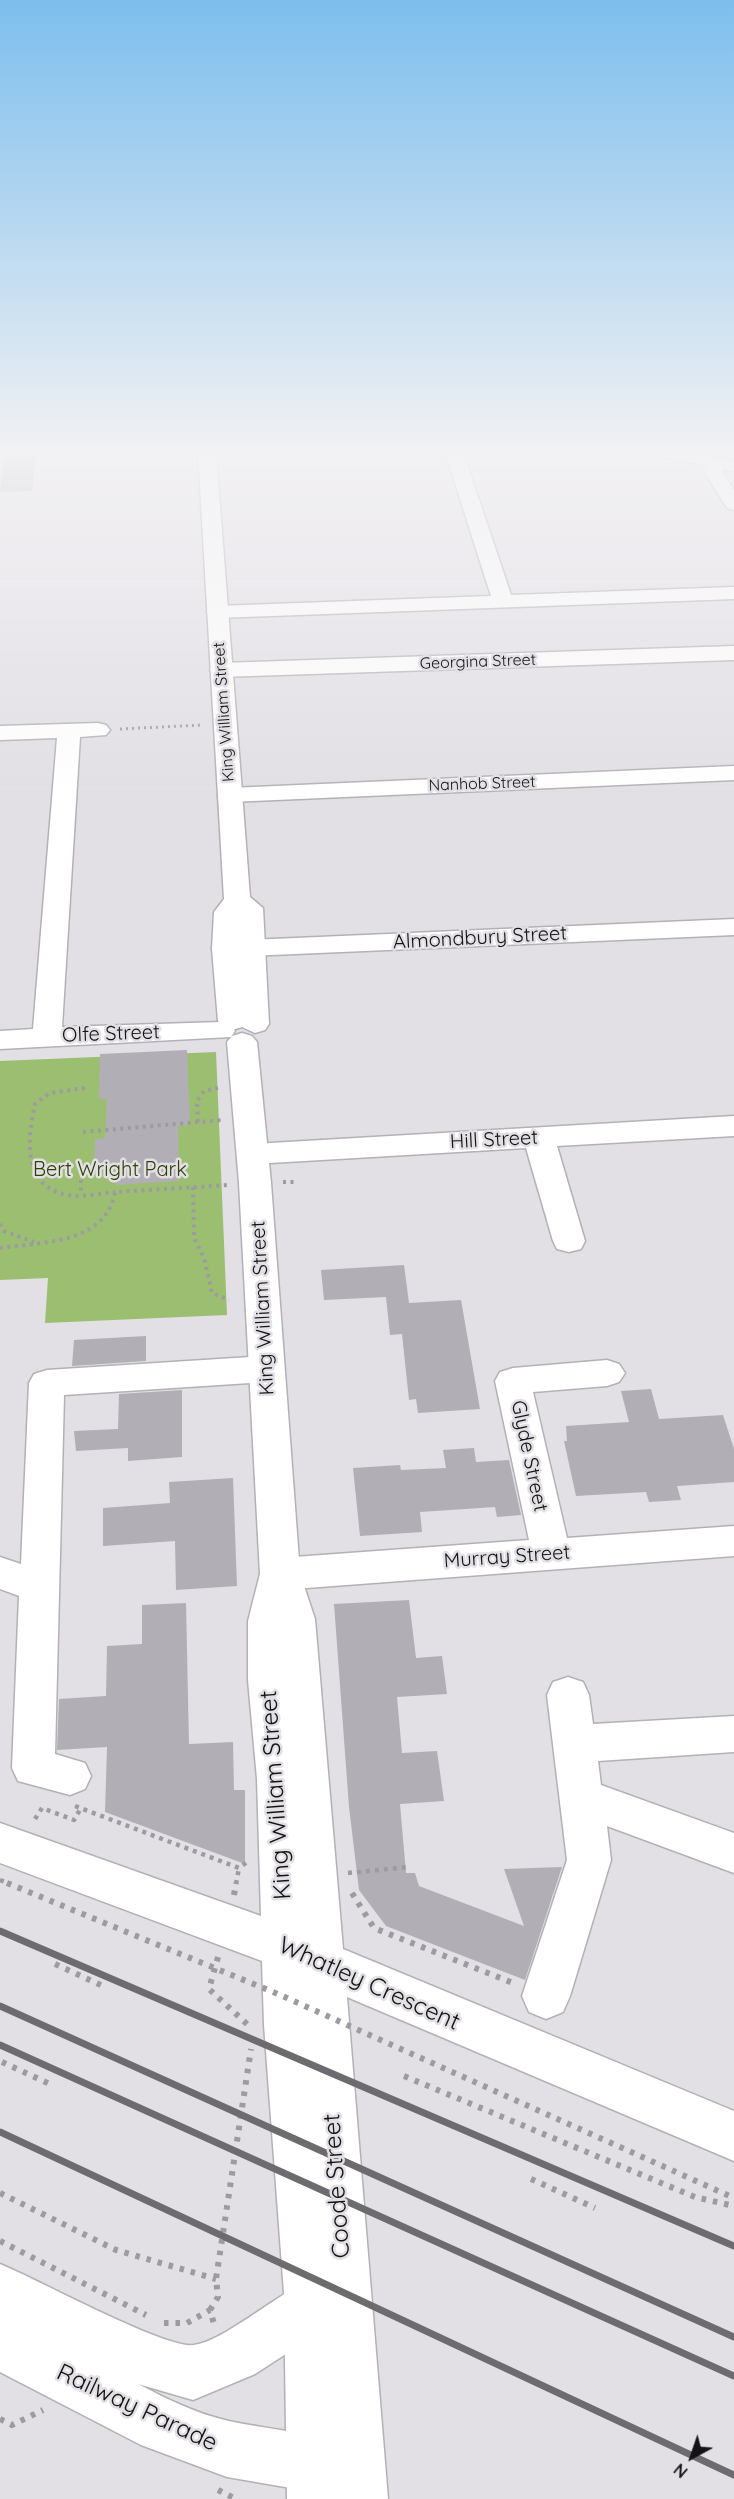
<!DOCTYPE html>
<html>
<head>
<meta charset="utf-8">
<style>
  body { margin:0 }
  #map { position:relative; width:734px; height:2499px; overflow:hidden; background:#e2dfe5; font-family:Quicksand,sans-serif }
  canvas { display:block }
  .north { position:absolute; left:662px; top:2427px; width:60px; height:60px; -webkit-text-stroke:4px #e2dfe5; paint-order:stroke; rotate:220deg; font-size:16px; font-weight:700; line-height:24px; text-align:center; color:#131214 }
  .north::after { content:''; display:block; margin:auto; width:21px; height:27px; background:#131214; clip-path:polygon(50% 0,100% 100%,50% 72%,0 100%) }
</style>
</head>
<body>
<div id="map">
<canvas width="734" height="2499"></canvas>
<div class="north">N</div>
</div>
<script>
const g = document.querySelector('canvas').getContext('2d');
g.lineJoin = 'round';
function fill(path, color) { g.fillStyle = color; g.fill(path, 'evenodd'); }
function stroke(path, color, width, dash) { g.strokeStyle = color; g.lineWidth = width; g.lineCap = dash ? 'butt' : 'round'; g.setLineDash(dash || []); g.stroke(path); }
function label(font, color, halo, rows, align = 'center') {
  g.font = font + ' Quicksand,sans-serif'; g.lineWidth = 5; g.setLineDash([]); g.textBaseline = 'middle'; g.strokeStyle = halo; g.fillStyle = color; for (const [text, x, y, turn = 0] of rows) {
    g.save(); g.translate(x, y); g.rotate((+turn || 0) * Math.PI / 180); g.textAlign = isNaN(turn) ? turn : align; if (halo) g.strokeText(text, 0, 0); g.fillText(text, 0, 0); g.restore();
  }
}
fill(new Path2D(`
  M216,1052L227,1315L45,1323L48,1278L0,1280V1061Z`), '#9cbe71');
fill(new Path2D(`
  M36,455L32,491L0,492L4,456Z
  M187,1050L190,1125L178,1126L179,1181L116,1185V1170L94,1171L95,1139L105,1138L107,1099H99L100,1054Z
  M404,1265L409,1303L461,1300L480,1409L418,1413L416,1399L409,1400L402,1334L390,1335L386,1297L324,1300L321,1270Z
  M146,1336V1361L72,1366L74,1340Z
  M651,1389L659,1419L723,1415L734,1449V1482L677,1486L681,1500L649,1502L646,1492L576,1496L564,1441H567L566,1426L629,1422L621,1391Z
  M182,1390V1457L128,1461V1448L76,1451L74,1431L118,1429L119,1394Z
  M474,1448L476,1462L509,1460L521,1515L497,1517L495,1507L420,1512L422,1532L360,1536L353,1468L400,1465L401,1470L446,1468L443,1450Z
  M233,1478L237,1586L176,1590L175,1541L103,1546V1508L170,1503L169,1482Z
  M409,1600L416,1658L442,1656L447,1694L397,1697L402,1753L437,1751L444,1801L400,1804L406,1873H415L419,1886L524,1926L504,1869L562,1867L525,1980L386,1926L359,1890L349,1807L334,1604Z
  M186,1603L189,1744L233,1742L234,1790H245V1864L105,1812L107,1747L57,1750L59,1699L106,1696L107,1646L142,1644V1605Z`), '#b1afb5');
const minor = new Path2D(`
  M445,452H463L511,595L734,587V599L217,618L210,616L207,612L210,608L217,606L491,596Z
  M721,458L730,463L722,471L734,490V510L727,508L703,470L715,459Z
  M734,646V660L221,677L213,675L210,670L213,665L221,663Z
  M98,723L106,725L110,730L106,735L80,737L62,1027L221,1022L231,1025L235,1031L231,1037L0,1049V1031L33,1029L57,738L0,740V726Z
  M734,766V780L230,802L221,800L218,795L221,790L230,788Z
  M734,919V935L226,957L216,955L212,949L216,943L226,941Z
  M734,1116V1136L557,1146L585,1241L581,1249L569,1252L557,1249L553,1241L526,1148L253,1164L242,1161L237,1154L242,1147L253,1144Z
  M266,1356L278,1360L284,1369L278,1378L266,1382L64,1395L55,1754L85,1763L91,1776L85,1789L70,1795L18,1781L12,1768L19,1596L0,1589V1557L21,1564L29,1383L34,1374L47,1370Z
  M607,1360L619,1364L625,1373L619,1382L607,1386L533,1392L567,1538L734,1526V1556L280,1590L266,1585L260,1574L266,1563L280,1558L529,1540L495,1381L500,1372L513,1368Z
  M568,1677L583,1682L589,1695L593,1724L734,1716V1752L598,1761L601,1785L734,1833V1873L607,1826L611,1860L570,1996L563,2012L546,2019L529,2012L522,1996L567,1860L547,1695L553,1682Z
  M0,2264C35,2278 167,2350 194,2345C224,2341 277,2294 310,2280L329,2288L337,2307L329,2326L255,2374L193,2400L138,2384C167,2399 197,2414 229,2421C264,2429 300,2430 334,2444L342,2464L334,2484L314,2492L227,2477L141,2445L0,2372Z`);
const major = new Path2D(`
  M198,452H216L250,897L263,908L269,1024L265,1030L255,1033L242,1027L232,1030L222,1027L218,1021L212,949L214,912L224,899Z
  M242,1033L252,1036L257,1042L271,1183L300,1574L315,1619L343,1949L734,2111V2161L347,1997L388,2499H287L284,2293L264,2025L262,1961L0,1863V1823L261,1916L257,1779L248,1680V1621L260,1574L239,1183L227,1042L232,1036Z`);
const highway = new Path2D(`
  M653,452H691L734,461V471L662,457Z`);
stroke(minor, '#b4b0b6', 3);
stroke(major, '#b4b0b6', 3);
stroke(highway, '#b4b0b6', 3);
stroke(new Path2D(`
  M120,729L202,725`), '#9d9ba0', 3, [2, 4]);
stroke(new Path2D(`
  M85,1088L50,1093L35,1104C27,1140 22,1187 68,1195C83,1198 100,1193 115,1192
  M198,1122L197,1101L204,1091L218,1088
  M83,1132L222,1120
  M81,1165V1195
  M283,1182H294
  M193,1187L194,1238L204,1258L212,1293L229,1300
  M0,1224L4,1231L34,1242
  M0,1248C42,1242 106,1244 115,1192L228,1185`), '#9d9ba0', 4, [3, 4.5]);
stroke(new Path2D(`
  M75,1806L239,1868L247,1862
  M35,1819L42,1808L74,1820L81,1808
  M348,1873L409,1867
  M236,1884L239,1868`), '#9d9ba0', 4.5, [4, 5]);
stroke(new Path2D(`
  M352,1893L374,1928L513,1983
  M234,1895L236,1883
  M218,1957L209,1989L248,2025L249,2029
  M55,1964L105,1987
  M2,2062L52,2085
  M404,2076L695,2197L734,2206
  M531,2179L595,2208
  M0,2193L116,2250L216,2279
  M0,2241L146,2315
  M210,2310L218,2297L216,2279L251,2049
  M164,2323H187L210,2310L214,2324
  M0,2419L12,2425L43,2410
  M218,2490L236,2499`), '#9d9ba0', 6, [4.5, 7]);
fill(minor, '#fff');
fill(major, '#fff');
fill(highway, '#fff');
stroke(new Path2D(`
  M0,1931L734,2246
  M0,2006L734,2337
  M0,2045L734,2376
  M0,2132L734,2475`), '#6d6b6f', 7);
stroke(new Path2D(`
  M0,1880L11,1884`), '#9d9ba0', 4.5, [4, 5]);
stroke(new Path2D(`
  M7,1883L278,1994L734,2198`), '#9d9ba0', 6, [4.5, 7]);
const sky = g.createLinearGradient(0, 0, 0, 802);
sky.addColorStop(0, '#7dbeed');
sky.addColorStop(0.56, '#f2f1f3');
sky.addColorStop(1, '#f2f1f300');
g.fillStyle = sky;
g.fillRect(0, 0, 734, 802);
label('16px', '#131214', '#e2dfe5', [
  ["Georgina Street",478,662,-2],
  ["King William Street",224,712,-94],
  ["Nanhob Street",482,784,-2]
]);
label('20px', '#131214', '#e2dfe5', [
  ["Almondbury Street",480,938,-3],
  ["Olfe Street",111,1034,-2],
  ["Hill Street",494,1140,-3],
  ["King William Street",263,1308,-93],
  ["Glyde Street",529,1456,78],
  ["Murray Street",507,1557,-4]
]);
label('20px', '#2d4202', '#e2dfe5', [
  ["Bert Wright Park",110,1170]
]);
label('24px', '#131214', '#e2dfe5', [
  ["King William Street",276,1795,-94],
  ["Whatley Crescent",369,1984,24],
  ["Coode Street",337,2186,-94],
  ["Railway Parade",137,2408,25]
]);
</script>
</body>
</html>
